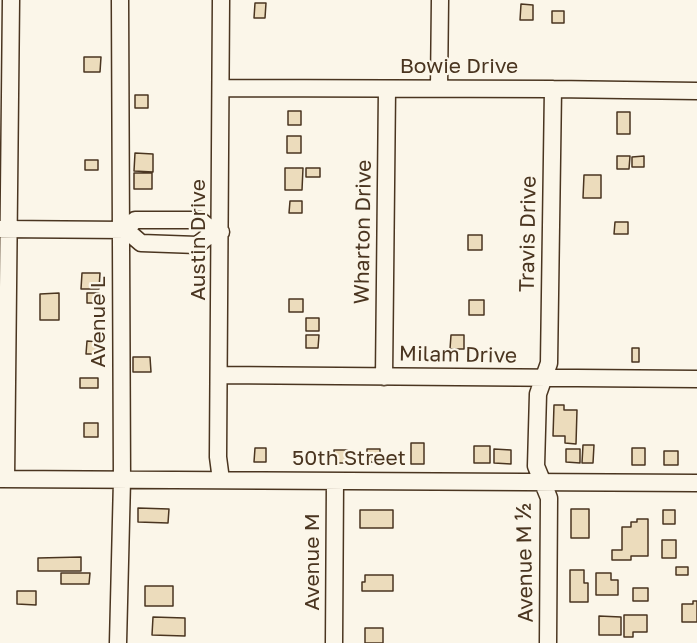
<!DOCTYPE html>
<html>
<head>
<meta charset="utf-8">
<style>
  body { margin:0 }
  canvas { display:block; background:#fbf6e9 }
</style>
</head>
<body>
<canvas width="697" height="643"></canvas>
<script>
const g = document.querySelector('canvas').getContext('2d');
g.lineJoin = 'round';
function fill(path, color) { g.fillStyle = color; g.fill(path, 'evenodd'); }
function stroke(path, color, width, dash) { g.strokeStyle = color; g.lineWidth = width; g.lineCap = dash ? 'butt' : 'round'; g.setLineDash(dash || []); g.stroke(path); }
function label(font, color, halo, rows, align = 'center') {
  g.font = font + ' "Golos Text",sans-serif'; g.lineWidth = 4.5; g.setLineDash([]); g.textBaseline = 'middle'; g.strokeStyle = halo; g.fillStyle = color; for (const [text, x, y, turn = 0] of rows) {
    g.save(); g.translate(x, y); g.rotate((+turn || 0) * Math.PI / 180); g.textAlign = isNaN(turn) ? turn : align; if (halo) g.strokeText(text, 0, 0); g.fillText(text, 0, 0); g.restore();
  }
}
const building = new Path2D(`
  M255,3H266L265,18H254Z
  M521,4L533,5V20H520Z
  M552,11H564V23H552Z
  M84,57H101L100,72H84Z
  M135,95H148V108H135Z
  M288,111H301V125H288Z
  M617,112H630V134H617Z
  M287,136H301V153H287Z
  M135,153L153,154V172L134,171Z
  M617,156H630L629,169H617Z
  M644,156V167H632V157Z
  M85,160H98V170H85Z
  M285,168H303L302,190H285Z
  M306,168H320V177H306Z
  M134,173H152V189H134Z
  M584,175H601V198H583Z
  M290,201H302V213H289Z
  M615,222H628V234H614Z
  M468,235H482V250H468Z
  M82,273H100L99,289H81Z
  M59,293V320H40V294Z
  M87,293H99V303H87Z
  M289,299H303V312H289Z
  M469,300H484V315H469Z
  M306,318H319V331H306Z
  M306,335H319L318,348H306Z
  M451,335H464V349H450Z
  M87,341L99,342V354H86Z
  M632,348H639V362H632Z
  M133,357H150L151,372H133Z
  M80,378H98V388H80Z
  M554,405H564V410H577L576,444L565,443V436H553Z
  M84,423H98V437H84Z
  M411,443H424V464H411Z
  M583,445H594L593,463H582Z
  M474,446H490V463H474Z
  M255,448H266V462H254Z
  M632,448H645V465H632Z
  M367,449H380V462H367Z
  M494,449L511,450V464L494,463Z
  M566,449H580V463L566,462Z
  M334,450H348L347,463H334Z
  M664,451H678V465H664Z
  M138,508L169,509L168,523L138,522Z
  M571,509H589V538H571Z
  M360,510H393V528H360Z
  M663,510H675V524H663Z
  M637,519H648V556H631V560H612V550H622V527H631V522H637Z
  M662,540H676V558H662Z
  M81,557V571H38V558Z
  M676,567H688V575H676Z
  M570,570H584V583H588V602H570Z
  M61,573H90L89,584H61Z
  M596,573H611V580H618V595H596Z
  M365,575H393V591H362V582H365Z
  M145,586H173V606H145Z
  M633,588H648V601H633Z
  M17,591H36V605L17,604Z
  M693,601H697V622H682V604H693Z
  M624,615H647V632H633V637H624Z
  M599,616L621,617V635H599Z
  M153,617L185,618V636L152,635Z
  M365,628H383V643H365Z`);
fill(building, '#ecdcbc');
stroke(building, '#4a3520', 1.5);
const minor = new Path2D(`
  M221,88L553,89L697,91
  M439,88L440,0
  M0,229L126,230L141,243L197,245L214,232H221
  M126,230L135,220H200L214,232
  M219,375L697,379
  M384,377L387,89
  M0,479L697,483
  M6,479L11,0
  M221,480L218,457L221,0
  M118,643L122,480L120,0
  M334,643L335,481
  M548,643L549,498L536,466L538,394L549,363L553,89`);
stroke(minor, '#4a3520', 19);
stroke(minor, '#fbf6e9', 16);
label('21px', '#4a3520', '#fbf6e9', [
  ["Bowie Drive",459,66],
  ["Wharton Drive",363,232,-89],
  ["Travis Drive",528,234,-89],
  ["Austin Drive",198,240,-90],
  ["Avenue L",98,322,-90],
  ["Milam Drive",458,355,1],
  ["50th Street",349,458],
  ["Avenue M",312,562,-90],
  ["Avenue M ½",525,563,-91]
]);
</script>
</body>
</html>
